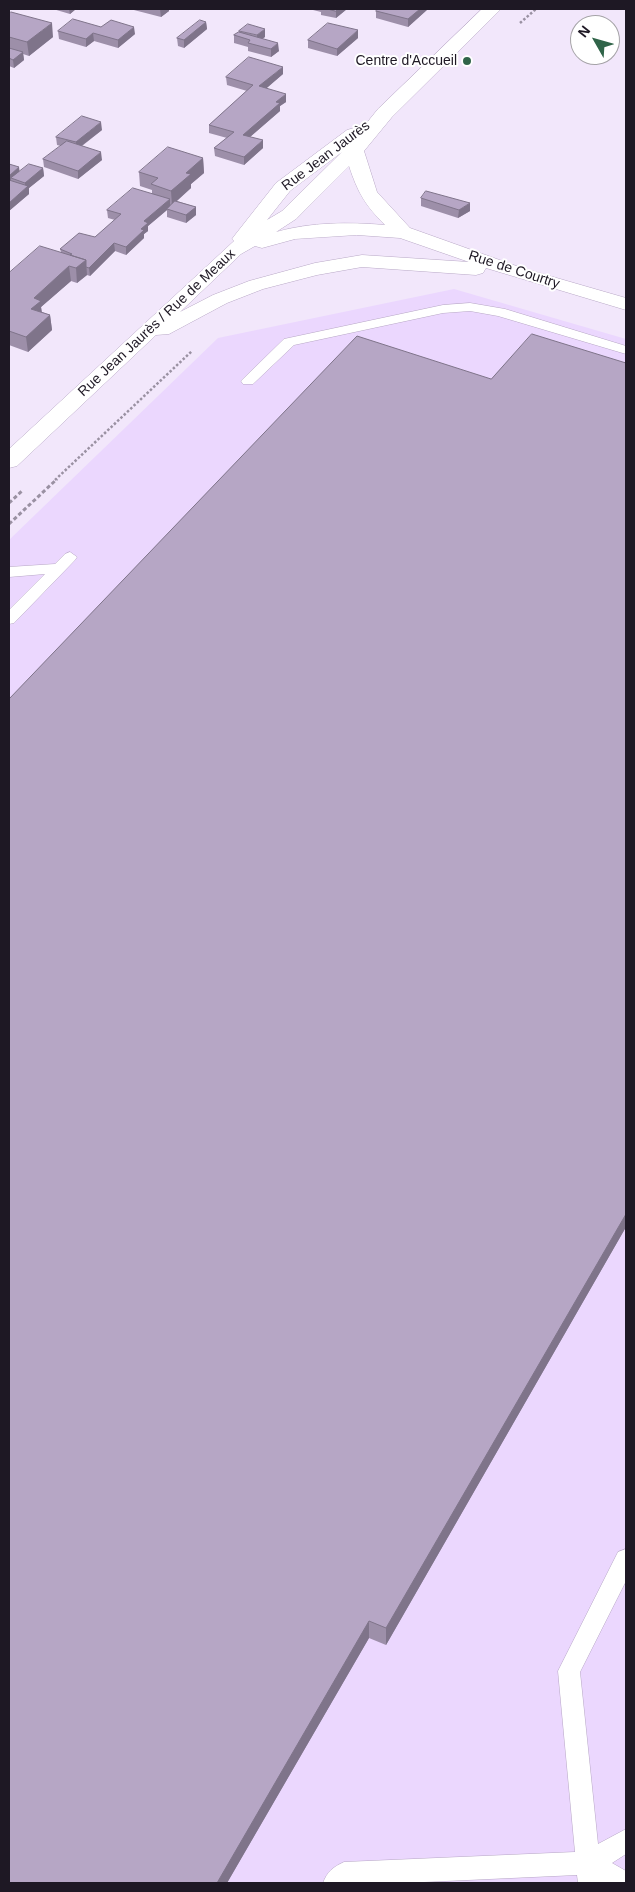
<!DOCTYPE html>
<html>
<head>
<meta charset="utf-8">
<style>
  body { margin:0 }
  #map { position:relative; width:635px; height:1892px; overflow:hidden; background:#f2e7fb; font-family:Arial,sans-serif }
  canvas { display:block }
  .frame { position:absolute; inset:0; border:10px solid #1e1824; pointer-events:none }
  .north { position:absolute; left:570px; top:15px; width:50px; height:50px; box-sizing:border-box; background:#fff; border:1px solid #a5a3a7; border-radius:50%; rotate:308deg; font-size:14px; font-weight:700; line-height:20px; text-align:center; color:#1e1824 }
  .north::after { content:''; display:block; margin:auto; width:18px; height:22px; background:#306449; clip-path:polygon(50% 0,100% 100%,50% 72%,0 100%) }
</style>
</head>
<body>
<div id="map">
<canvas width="635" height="1892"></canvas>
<div class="frame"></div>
<div class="north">N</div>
</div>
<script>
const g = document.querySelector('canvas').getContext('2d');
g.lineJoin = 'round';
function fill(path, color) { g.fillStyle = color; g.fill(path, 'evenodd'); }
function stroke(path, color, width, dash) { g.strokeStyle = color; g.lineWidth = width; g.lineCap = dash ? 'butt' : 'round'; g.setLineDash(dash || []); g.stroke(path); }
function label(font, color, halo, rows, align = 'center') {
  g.font = font + ' Arial,sans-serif'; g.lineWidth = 4; g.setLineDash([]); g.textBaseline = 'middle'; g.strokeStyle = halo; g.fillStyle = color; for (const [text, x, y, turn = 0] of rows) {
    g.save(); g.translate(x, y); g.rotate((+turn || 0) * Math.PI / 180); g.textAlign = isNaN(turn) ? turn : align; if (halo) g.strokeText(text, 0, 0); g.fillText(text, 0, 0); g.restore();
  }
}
fill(new Path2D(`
  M454,289L626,339V1883H9V540L218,338Z`), '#ebd7fe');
const lane = new Path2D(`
  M470,303L505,309L626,346V354L498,316L470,311L443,313L294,345L253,384H243L241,381L284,339L443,305Z
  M70,552L77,557L75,560L14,623L9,624V610L45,574L9,577V567L55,564L65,554Z
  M626,1549V1581L580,1672L598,1844L626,1829V1854L612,1863L626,1871V1883H578L577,1875L402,1883H323C327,1872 333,1867 344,1862L575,1852L558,1671L618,1552Z`);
const secondary = new Path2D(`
  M482,9H501L392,117L364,151L377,192L410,228L522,268L626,298V310L486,268L483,273L476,275L362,267L317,275L263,289L227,303L169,334L156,335L17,466L9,468V449L234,241L232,239L235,235L276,183L347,130L354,128L361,130L378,109ZM342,152L282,211L267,220L290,191ZM349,166C358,193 365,205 385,225C349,222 311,222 276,232L296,219ZM357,235L400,238L469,262L362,255L315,263L249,281L213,295L180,312L241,254L255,246L262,248L295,239Z`);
stroke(lane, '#b8a8c6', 1);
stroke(secondary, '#b8a8c6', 1);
stroke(new Path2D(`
  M520,23L536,9
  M55,480L192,351`), '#9a91a2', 2.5, [2.5, 2]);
stroke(new Path2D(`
  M9,503L22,491
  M9,524L57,479`), '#9a91a2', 3, [4, 2.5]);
fill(lane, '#fff');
fill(secondary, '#fff');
fill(new Path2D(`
  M53,9H76L70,14Z
  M130,9H169V11L161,17Z
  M309,9H347L336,18L321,15V12Z
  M428,9L408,27L376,18V11Z
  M9,14L53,37L29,56L23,54L24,60L14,68L9,66Z
  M206,22L207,29L184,48L178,46L177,38Z
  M101,27L135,34L118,48L94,41L86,47L59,39L58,31Z
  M239,31L265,37L262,38L279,51L271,57L248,51V47L234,43V35L239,32Z
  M358,38L337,56L308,48V40Z
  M283,74L266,88L286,102L280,106V111L250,137L263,148L244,165L215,156L214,148L227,138L209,133V125L247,91L227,85L226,77Z
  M102,130L82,146L102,160L78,179L44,167L43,159L61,146L57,145L56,137Z
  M203,158L204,173L191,184V188L177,201L196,207V215L186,223L167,217V210L148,226V231L144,234V238L126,255L115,251L90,276L87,275L77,283L71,281L41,307L42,312L50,315L52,330L28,352L9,345V273L61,252L60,249L95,237L115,220L108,218L107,210L152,194V190L140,186L139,172Z
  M9,164L19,172L43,168L44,176L29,188V194L9,211Z
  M421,198L470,211L458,218L421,206Z
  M626,363V1227L386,1645L369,1638L227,1883H9L491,379Z`), '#9d8fa9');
fill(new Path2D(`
  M69,9H76L70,14Z
  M160,9H169V11L161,17Z
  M338,9H347L336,18V11Z
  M420,9H428L408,27V19Z
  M206,22L207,29L184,48V40Z
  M52,23L53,37L29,56L27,42Z
  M134,27L135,34L118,48V40Z
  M265,29V37L257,43V35Z
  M358,30V38L337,56V49Z
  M93,33L94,41L86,47V39Z
  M278,43L279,51L271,57V49Z
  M23,52L24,60L14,68L13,60Z
  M283,67V74L260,94L259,86Z
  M286,94V102L280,106V111L243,143V135L276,102Z
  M101,122L102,130L76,150V142Z
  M263,140V148L244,165V157Z
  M101,152L102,160L78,179V171Z
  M203,158L204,173L191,184V188L172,205L171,191L186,173Z
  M19,167L20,175L11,178V182L9,185V176Z
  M43,168L44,176L29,188V194L9,211V203L25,189V183Z
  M170,199V207L167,209V210L148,226V231L144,234V238L126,255V247L141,229L144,221Z
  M470,203V211L458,218L459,210Z
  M196,207V215L186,223V215Z
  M114,243L115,251L90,276L89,268Z
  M86,260L87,275L77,283L76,268Z
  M69,266L71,281L41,307L42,316L31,309L34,298Z
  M50,315L52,330L28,352L26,337Z
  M626,1214V1227L386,1645V1628Z
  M369,1621V1638L227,1883H217Z`), '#7f748a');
const building = new Path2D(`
  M328,9H338L336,11Z
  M378,9H420L408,19L376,11Z
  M11,12L52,23L27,42L9,37V14Z
  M73,19L101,27L111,20L134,27L118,40L93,33L86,39L58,31Z
  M200,20L206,22L184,40L177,38Z
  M328,23L358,30L337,49L308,40Z
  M248,24L265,29L257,35L239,31Z
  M239,32L278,43L271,49L248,43L250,40L234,35Z
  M9,48L23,52L13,60L9,58Z
  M249,57L283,67L259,86L286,94L276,102L280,103L243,135L263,140L244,157L214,148L234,132L209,125L253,85L226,77Z
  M82,116L101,122L76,142L56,137Z
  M67,141L101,152L78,171L43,159Z
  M168,147L203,158L186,173L191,174L171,191L151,184L158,178L139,172Z
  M9,164L19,167L9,176Z
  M29,164L43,168L25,183L11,178Z
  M9,180L28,186L9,203Z
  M133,188L170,199L144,221L148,223L141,229L144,230L126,247L114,243L89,268L86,267V260L70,255L72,254L60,249L79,233L95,237L121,214L107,210Z
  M426,191L470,203L459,210L421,198Z
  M175,201L196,207L186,215L167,209Z
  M40,246L86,260L76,268L69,266L34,298L41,301L31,309L50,315L26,337L9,331V273Z
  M532,334L626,363V1214L386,1628L369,1621L217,1883H9V699L357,336L491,379Z`);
fill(building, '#b6a6c5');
stroke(building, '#7f748a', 1);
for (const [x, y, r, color] of [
  [467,61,5,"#306449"]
]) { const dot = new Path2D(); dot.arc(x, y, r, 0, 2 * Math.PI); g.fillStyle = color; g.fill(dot); stroke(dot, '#fff', 2); }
label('14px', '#1e1824', '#fff', [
  ["Centre d'Accueil",457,61]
], 'right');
label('14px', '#1e1824', '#fff', [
  ["Rue Jean Jaurès",326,156,-37],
  ["Rue de Courtry",514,270,18],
  ["Rue Jean Jaurès / Rue de Meaux",157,323,-43]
]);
</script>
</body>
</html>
